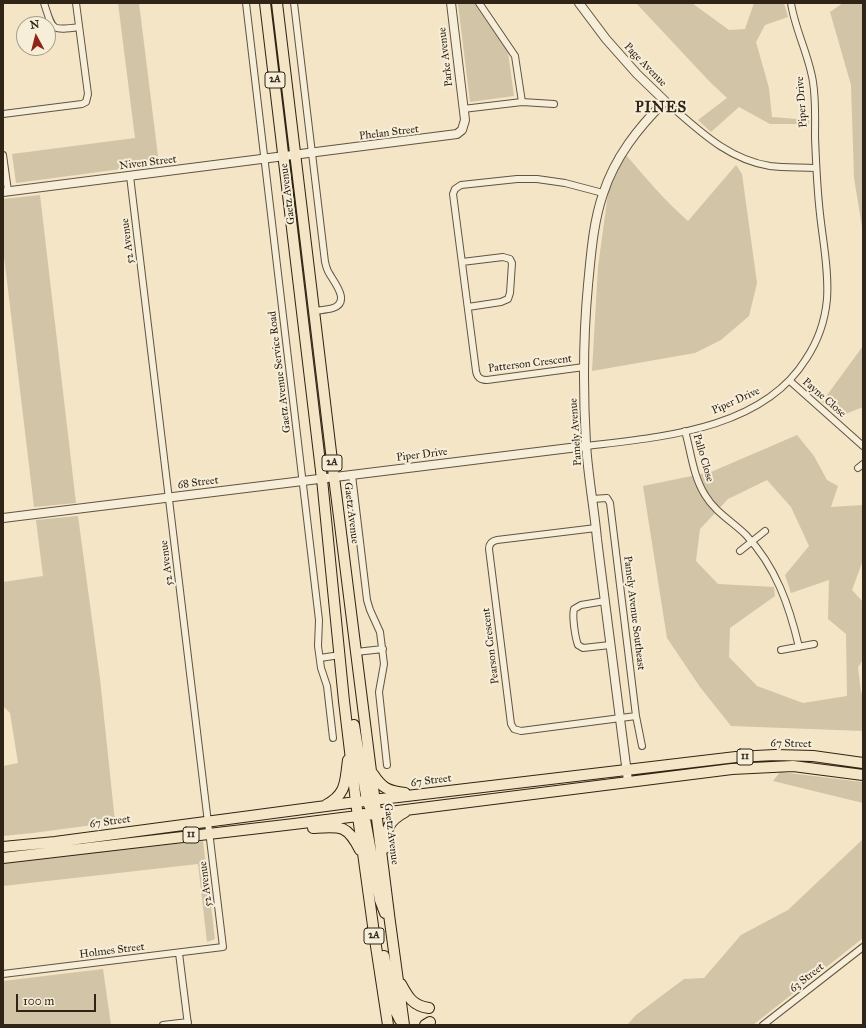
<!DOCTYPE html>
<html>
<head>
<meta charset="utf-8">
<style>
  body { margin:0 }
  #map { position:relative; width:866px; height:1028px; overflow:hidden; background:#f3e5c5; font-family:"IM FELL Great Primer",serif }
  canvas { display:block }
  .frame { position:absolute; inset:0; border:4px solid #302416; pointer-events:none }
  .north { position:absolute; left:16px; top:16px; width:40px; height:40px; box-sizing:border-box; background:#f7eed9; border:1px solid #a79d8b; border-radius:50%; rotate:353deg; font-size:11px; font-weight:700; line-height:16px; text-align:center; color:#302416 }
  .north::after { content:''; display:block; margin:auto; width:14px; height:18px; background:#8f2418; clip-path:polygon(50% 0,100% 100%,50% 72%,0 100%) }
  .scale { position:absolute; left:16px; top:994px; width:80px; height:18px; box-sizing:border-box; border:2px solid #302416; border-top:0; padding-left:5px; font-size:12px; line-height:14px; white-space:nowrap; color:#302416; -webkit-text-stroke:3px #f7eed9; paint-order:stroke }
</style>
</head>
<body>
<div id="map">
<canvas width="866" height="1028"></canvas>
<div class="frame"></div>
<div class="north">N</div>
<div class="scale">100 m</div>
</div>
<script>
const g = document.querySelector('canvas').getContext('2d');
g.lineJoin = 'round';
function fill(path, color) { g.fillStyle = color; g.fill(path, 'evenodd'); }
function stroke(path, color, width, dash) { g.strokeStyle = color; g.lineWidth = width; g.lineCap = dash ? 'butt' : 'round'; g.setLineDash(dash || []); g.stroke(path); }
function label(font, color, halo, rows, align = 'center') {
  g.font = font + ' "IM FELL Great Primer",serif'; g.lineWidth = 4; g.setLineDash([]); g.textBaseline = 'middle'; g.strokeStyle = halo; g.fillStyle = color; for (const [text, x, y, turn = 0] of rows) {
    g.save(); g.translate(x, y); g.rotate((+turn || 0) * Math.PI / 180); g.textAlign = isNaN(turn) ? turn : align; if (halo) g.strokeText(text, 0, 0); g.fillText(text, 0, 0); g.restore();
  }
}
fill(new Path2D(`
  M118,3H139L159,164L16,183L12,154L135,138Z
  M461,3H474L508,52L514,96L470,102L458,4Z
  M636,3H692L729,30L745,29L754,3H784L788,17L765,25L756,42L769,88L772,117L809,120V124H770L739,107L711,132L698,120L727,98L709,81Z
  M843,3H863V233L854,178L851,85L830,12Z
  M626,155C646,178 665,201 688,221L736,165L742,174L757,283L749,316L721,340L695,353L592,371L598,267L609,186Z
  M40,195L76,503L34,507L3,248V199Z
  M863,346V407L843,415L822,402Z
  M797,435L814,456L827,480L838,486L831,507L863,505V560L852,590L863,602V660L858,667L861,692L863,695V731L731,726L700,687L667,638L643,486L711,472ZM767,480L791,507L809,546L785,575L791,593L829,580L828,619L846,634L847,696L803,703L757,686L729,657L730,628L775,596L774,587L718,584L696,561L700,529L728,499Z
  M78,516L100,679L115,822L33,833L3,836V766L18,763L10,713L3,706V582L43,576L36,520Z
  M780,772L863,782V803L773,781Z
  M863,839V938L753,1025H627L636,1015L684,979L704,978L741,935L788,910Z
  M203,841L215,939L207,942L198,864L3,886V860Z
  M103,969L111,1025H3V981Z`), '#d2c4a7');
const minor = new Path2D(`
  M44,3C53,30 50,31 79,27
  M246,3L319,620L318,646L321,668L327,686L333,738
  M294,3L325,262C326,266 327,270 329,273C334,282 351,302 333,308C327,310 320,310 314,311
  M479,3L515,56L522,102
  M665,101C697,128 726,159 770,166C785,168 801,167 816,168
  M463,109L522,102L554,104
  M3,114L82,104L86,102L88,94L76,3
  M3,155L8,191
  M462,262L503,257L510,259L512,263L510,293L508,299L501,302L468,307
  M584,367L487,380C480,380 477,377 476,371L453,194L455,189L461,185L517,179H537L565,183L603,193
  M790,381L863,446
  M685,431C691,452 693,476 705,495C715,512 733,522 746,535C776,567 789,605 799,647
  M586,446C661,437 762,430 806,359C818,341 825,321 827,299C829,271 823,242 820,214C817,188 816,163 815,137C815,119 816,101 813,82C809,55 795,30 791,3
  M858,468L863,464
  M352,475L367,600L370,610L380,632L384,664L379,692L387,765
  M592,499L607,498L610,503L636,716L642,746
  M596,528L497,540C492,541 489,544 489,549L511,724L514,729L521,731L636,716
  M740,551L765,531
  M605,601L581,605L574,609C572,616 575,637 578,645L583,648L610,645
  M781,650L814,644
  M356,652L383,649
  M320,658L340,655
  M179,953L188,1025
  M3,974L223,947L130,176
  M163,1025L188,1022
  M763,1025L863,947`);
const tertiary = new Path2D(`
  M579,3L606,39L637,74L665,101C638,128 615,157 603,194C593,223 591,255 588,285C583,338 583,391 586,444C588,476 594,507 597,539C607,620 618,701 628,781
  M3,192L457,134L462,130L465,120L451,3
  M3,518L586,446`);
const primary = new Path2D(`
  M265,3L322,479L344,701L356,802L374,933L388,1025
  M277,3L334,477L390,922L404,1025
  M354,725L367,801L370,807
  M373,774C382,788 388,791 405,793
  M326,805C347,794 345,781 348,760
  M364,814L380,900L385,913
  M313,828C340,826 347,824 360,850
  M3,847L55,842L356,802L736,757L775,755L813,756L863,763
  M385,848C386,829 388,821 405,812
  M3,858L294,824L732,769L793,766L863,775
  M384,956L396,1012L400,1020
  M401,984C408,997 413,1006 429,1008
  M425,1025L430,1022`);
stroke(minor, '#615442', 8);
stroke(tertiary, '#615442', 10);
stroke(primary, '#302416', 12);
stroke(minor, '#f7eed9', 6);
stroke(tertiary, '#f7eed9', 8);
stroke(primary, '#f3e5c5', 10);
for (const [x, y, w] of [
  [275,80,20],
  [332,463,20],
  [745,757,16],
  [191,835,16],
  [374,936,20]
]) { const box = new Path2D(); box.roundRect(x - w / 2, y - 8, w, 16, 3); g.fillStyle = '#f7eed9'; g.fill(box); stroke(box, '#302416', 1); }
label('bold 10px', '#302416', null, [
  ["2A",275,80],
  ["2A",332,463],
  ["11",745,757],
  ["11",191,835],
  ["2A",374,936]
]);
label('11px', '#302416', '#f7eed9', [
  ["Parke Avenue",446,57,-97],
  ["Page Avenue",645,65,46],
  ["Piper Drive",802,102,-94],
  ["Phelan Street",389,133,-7],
  ["Niven Street",148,163,-7],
  ["Gaetz Avenue",288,194,-97],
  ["52 Avenue",128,241,-97],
  ["Patterson Crescent",530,364,-7],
  ["Gaetz Avenue Service Road",280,372,-97],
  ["Payne Close",824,398,41],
  ["Piper Drive",736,401,-24],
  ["Pamely Avenue",576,432,-94],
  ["Piper Drive",422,455,-7],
  ["Pallo Close",703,458,74],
  ["68 Street",198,483,-7],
  ["Gaetz Avenue",351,513,83],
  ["52 Avenue",167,563,-97],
  ["Pamely Avenue Southeast",634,613,83],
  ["Pearson Crescent",491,646,-97],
  ["67 Street",791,744,1],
  ["67 Street",431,781,-7],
  ["67 Street",110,822,-8],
  ["Gaetz Avenue",391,834,83],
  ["52 Avenue",206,884,-97],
  ["Holmes Street",112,951,-7],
  ["63 Street",807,978,-38]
]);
g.letterSpacing = '1px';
label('bold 15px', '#302416', '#f7eed9', [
  ["PINES",661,108]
]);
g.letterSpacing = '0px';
</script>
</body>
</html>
